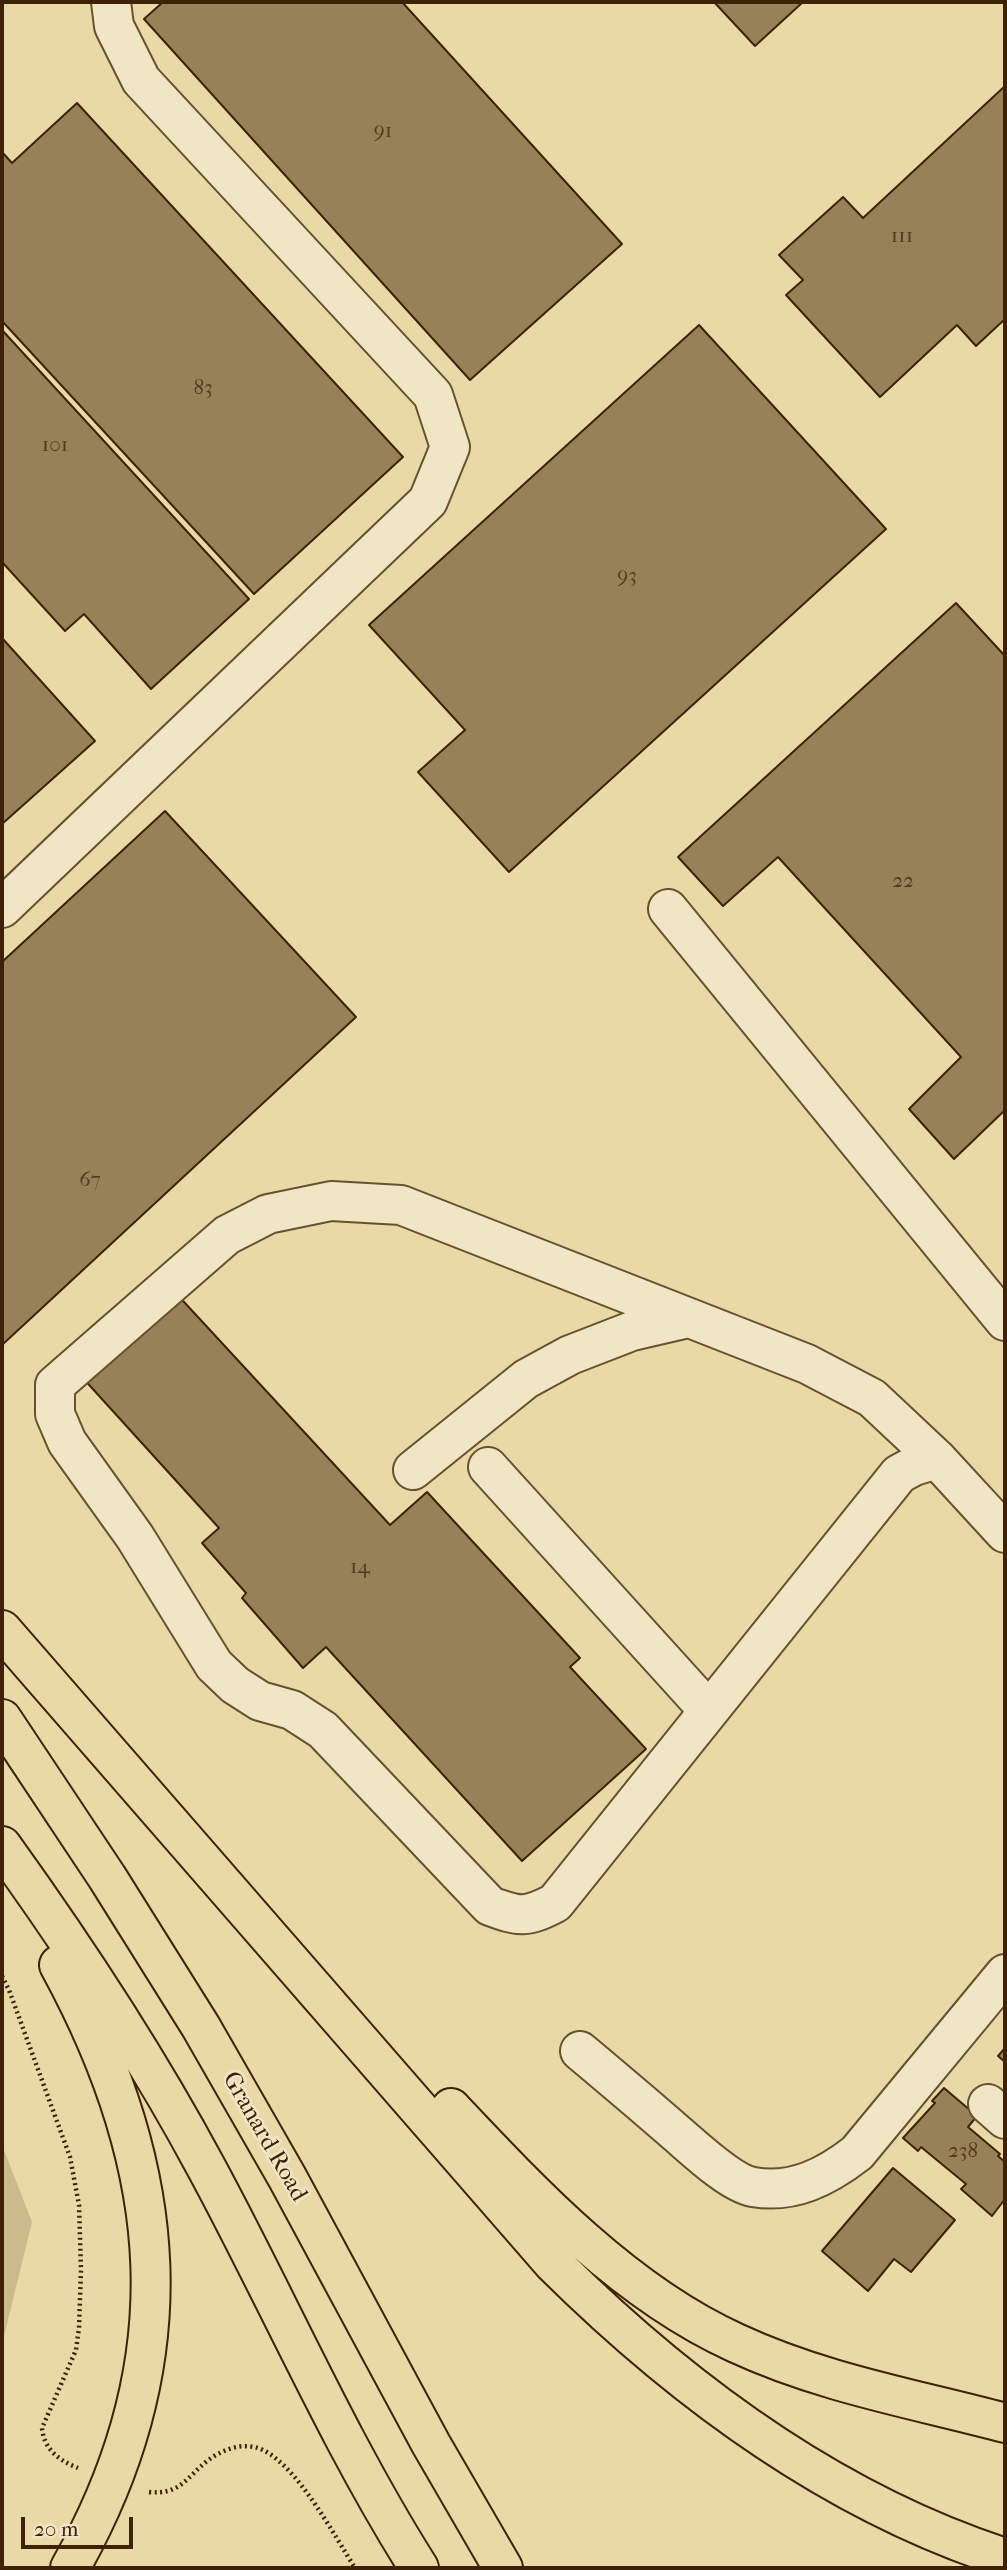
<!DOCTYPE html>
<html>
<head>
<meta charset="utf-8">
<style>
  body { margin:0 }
  #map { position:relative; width:1007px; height:2570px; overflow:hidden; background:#e8d9a7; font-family:"IM FELL French Canon",serif }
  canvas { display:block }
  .frame { position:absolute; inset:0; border:4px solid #3f2205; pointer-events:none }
  .scale { position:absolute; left:21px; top:2517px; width:112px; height:32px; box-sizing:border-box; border:4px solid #3f2205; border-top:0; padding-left:9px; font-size:21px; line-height:24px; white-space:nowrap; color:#3f2205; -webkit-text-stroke:5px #f0e6c6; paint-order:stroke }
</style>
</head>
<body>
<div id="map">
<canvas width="1007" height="2570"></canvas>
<div class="frame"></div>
<div class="scale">20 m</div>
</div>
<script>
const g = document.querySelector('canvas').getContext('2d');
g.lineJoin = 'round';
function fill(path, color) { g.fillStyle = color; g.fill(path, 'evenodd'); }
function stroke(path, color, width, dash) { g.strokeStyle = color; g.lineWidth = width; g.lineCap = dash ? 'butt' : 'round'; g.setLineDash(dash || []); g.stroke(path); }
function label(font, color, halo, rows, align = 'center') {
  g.font = font + ' "IM FELL French Canon",serif'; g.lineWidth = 5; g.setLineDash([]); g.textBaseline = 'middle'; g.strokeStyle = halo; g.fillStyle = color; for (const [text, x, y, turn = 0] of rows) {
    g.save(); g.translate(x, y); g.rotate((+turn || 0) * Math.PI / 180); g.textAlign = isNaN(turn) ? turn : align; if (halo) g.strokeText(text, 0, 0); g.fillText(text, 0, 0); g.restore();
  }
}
fill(new Path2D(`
  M2,2145L32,2222L2,2344Z`), '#cbba8b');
const building = new Path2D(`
  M163,2H402L622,244L470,380L144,19Z
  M714,2H803L755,46Z
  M1005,86V319L976,346L957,325L880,397L786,295L803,280L779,255L843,197L863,218Z
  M77,103L403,457L254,594L2,321V152L12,163Z
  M699,325L886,529L509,872L418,772L465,730L369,625Z
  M2,330L249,599L151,689L84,614L65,631L2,562Z
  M956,603L1005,656V1110L954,1159L909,1109L961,1057L778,857L723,906L678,857Z
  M2,638L95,741L2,824Z
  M165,811L356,1017L2,1345V962Z
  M173,1290L390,1525L427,1492L580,1658L570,1667L646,1749L522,1861L326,1647L303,1668L242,1598L246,1593L202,1543L219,1528L81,1376Z
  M1005,2048V2062L998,2056Z
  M944,2088L977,2116L968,2127L1000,2154L998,2156L1005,2162V2199L992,2216L961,2189L966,2184L921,2147L918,2151L903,2138L935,2103L932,2101Z
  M893,2168L955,2220L911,2272L894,2259L868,2291L822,2251Z`);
fill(building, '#978159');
stroke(building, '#3f2205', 2);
const minor = new Path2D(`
  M2,908L428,501L450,447L433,395L141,80L114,26L111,2
  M668,909L1005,1321
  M937,1459L914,1466L899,1474L555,1903C526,1918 520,1917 490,1906L323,1730L292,1710L260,1701L235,1685L214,1665L135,1537L67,1442L55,1414V1385L227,1235L268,1214L331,1201L401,1205L807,1364L872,1398L937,1459L1005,1533
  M488,1467L709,1711
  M413,1470L526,1379L570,1355L632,1331L688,1318
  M580,2051C611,2077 643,2104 674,2131C693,2147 730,2183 753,2187C793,2194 826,2177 857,2153L1005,1974
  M988,2104L1005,2119`);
const highway = new Path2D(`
  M2,1630L553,2263C681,2390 832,2502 1005,2558
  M2,1719L107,1877L201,2027L287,2177L431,2444L503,2568
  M2,1846C76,1949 146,2055 206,2167C278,2300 338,2440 419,2568
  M59,1965C171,2170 187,2362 70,2568
  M451,2108C533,2195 625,2293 736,2343C822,2383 915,2399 1005,2423`);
stroke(minor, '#69502e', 42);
stroke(highway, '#3f2205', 42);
stroke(new Path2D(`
  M2,1976L9,1990L70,2157L79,2205L81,2270L79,2328L76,2350L42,2428C44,2449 58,2460 78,2468
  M149,2492C180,2495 186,2478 207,2461C223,2449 244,2441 263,2450C298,2467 334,2535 355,2568`), '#3f2205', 4.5, [2, 3.5]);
stroke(minor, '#f0e6c6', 38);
stroke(highway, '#e8d9a7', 38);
label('21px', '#553a1a', null, [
  ["91",383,132],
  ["111",902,237],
  ["83",203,389],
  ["101",55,446],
  ["93",627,577],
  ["22",903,882],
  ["67",90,1181],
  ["14",360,1568],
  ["238",963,2152]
]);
label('24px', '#3f2205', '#f0e6c6', [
  ["Granard Road",264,2137,60]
]);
</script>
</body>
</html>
